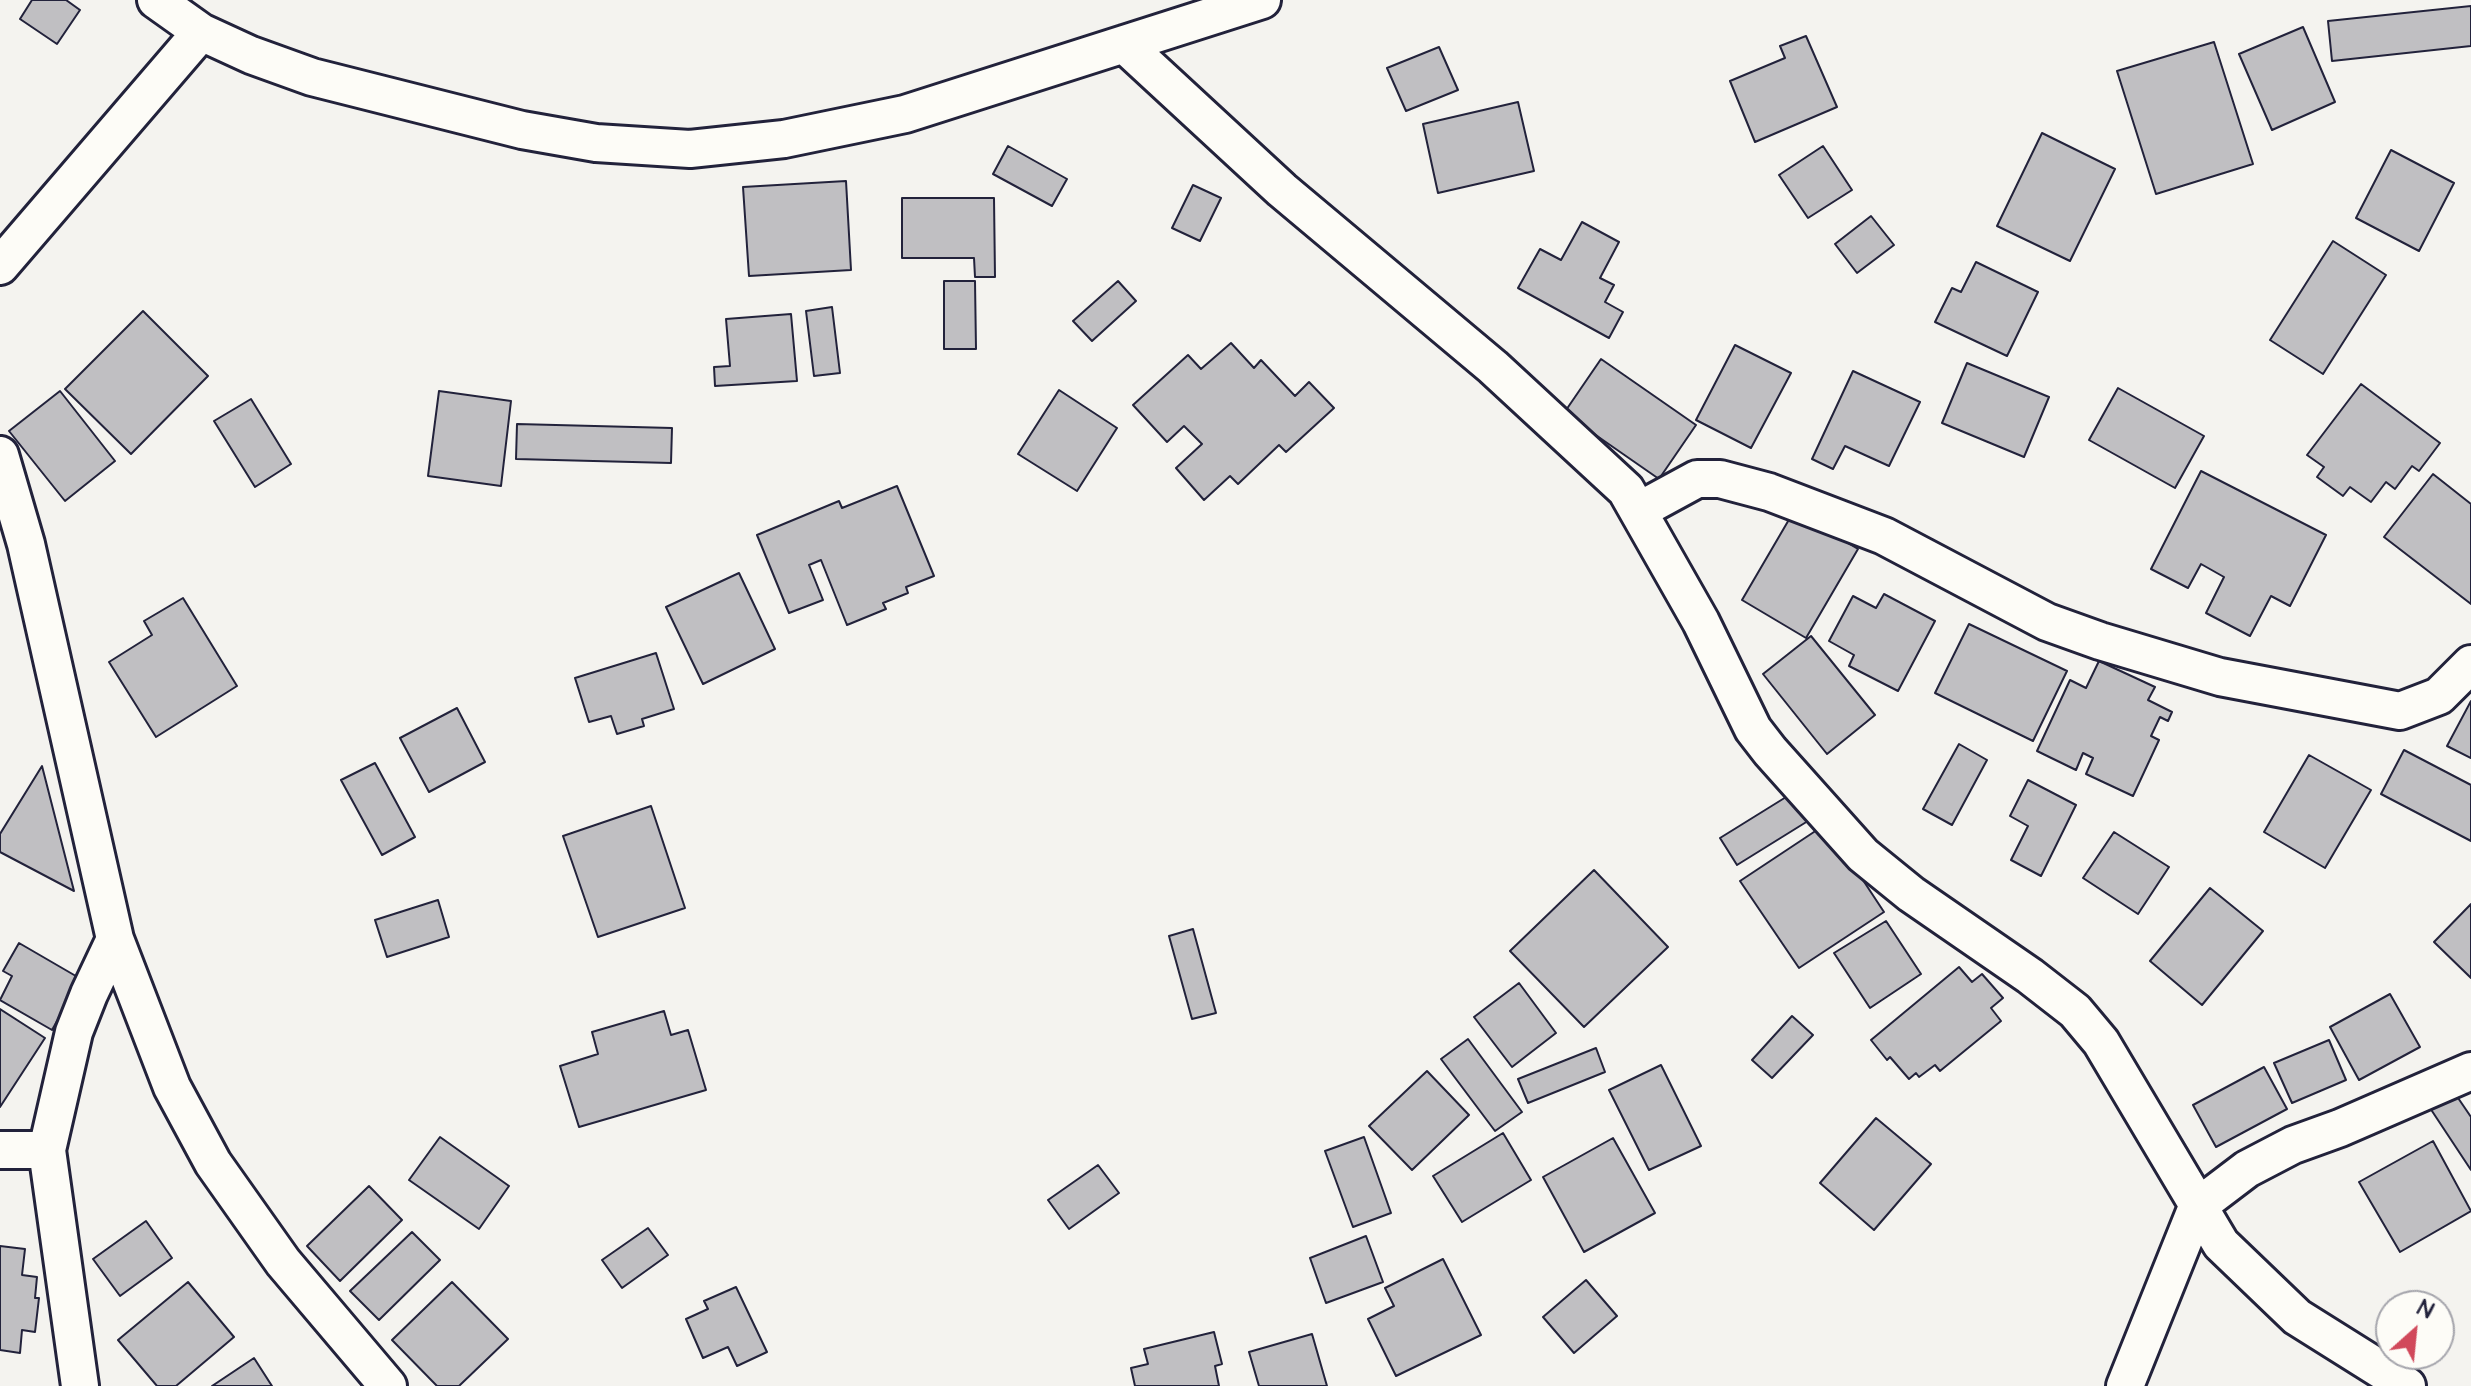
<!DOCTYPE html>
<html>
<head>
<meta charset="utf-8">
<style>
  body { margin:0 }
  #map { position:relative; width:2471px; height:1386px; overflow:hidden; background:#f4f3ef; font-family:"Architects Daughter",sans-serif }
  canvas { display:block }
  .north { position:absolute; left:2375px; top:1290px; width:80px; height:80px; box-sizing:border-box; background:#fdfcf7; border:2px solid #a5a5ac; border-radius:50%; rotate:27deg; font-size:22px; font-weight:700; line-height:32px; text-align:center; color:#22223b }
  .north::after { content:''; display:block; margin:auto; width:28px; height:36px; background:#d1495b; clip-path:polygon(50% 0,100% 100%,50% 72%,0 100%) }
</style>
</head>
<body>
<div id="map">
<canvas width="2471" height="1386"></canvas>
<div class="north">N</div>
</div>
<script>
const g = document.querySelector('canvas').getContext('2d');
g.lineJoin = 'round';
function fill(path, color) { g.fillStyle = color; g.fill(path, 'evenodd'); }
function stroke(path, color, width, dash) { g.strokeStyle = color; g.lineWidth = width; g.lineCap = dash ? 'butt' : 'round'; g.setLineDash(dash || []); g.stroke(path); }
const building = new Path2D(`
  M32,0H66L80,10L57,44L20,19Z
  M2471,6V46L2332,61L2328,21Z
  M2303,27L2335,102L2272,130L2239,54Z
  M1806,36L1837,107L1755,142L1730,81L1785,58L1780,46Z
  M2214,42L2253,164L2156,194L2117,71Z
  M1439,47L1458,90L1406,111L1387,68Z
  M1518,102L1534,171L1438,193L1423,124Z
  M2042,133L2115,169L2070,261L1997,226Z
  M1008,146L1067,179L1052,206L993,174Z
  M1823,146L1852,190L1808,218L1779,175Z
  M2391,150L2454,183L2419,251L2356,218Z
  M846,181L851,270L749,276L743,187Z
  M1193,185L1221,198L1200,241L1172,228Z
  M902,198H994L995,277H975L974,258H902Z
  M1871,216L1894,245L1857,273L1835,244Z
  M1582,222L1619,242L1600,278L1614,285L1605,302L1623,312L1609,338L1518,288L1540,249L1561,260Z
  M2333,241L2386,275L2323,374L2270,340Z
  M1976,262L2038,292L2007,356L1935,322L1952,288L1961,292Z
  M944,281H975L976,349H944Z
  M1118,281L1136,301L1092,341L1073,321Z
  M832,307L840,373L814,376L806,311Z
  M143,311L208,376L131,454L65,389Z
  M791,314L797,381L715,386L714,367L730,366L726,319Z
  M1231,343L1254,368L1261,360L1295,396L1309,382L1334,408L1286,452L1279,445L1238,484L1230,476L1204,500L1176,468L1202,444L1184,426L1167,442L1133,405L1188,355L1201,369Z
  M1735,345L1791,373L1751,448L1696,420Z
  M1601,359L1696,425L1659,479L1564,413Z
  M1967,363L2049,397L2024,457L1942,423Z
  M1853,371L1920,402L1889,466L1845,446L1833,469L1812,459Z
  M2361,384L2440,443L2419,471L2412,466L2395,489L2386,482L2371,502L2350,487L2343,496L2317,477L2324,467L2307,455Z
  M2118,388L2204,436L2175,488L2089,440Z
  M1059,390L1117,428L1077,491L1018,454Z
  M60,391L115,461L65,501L9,431Z
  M439,391L511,401L501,486L428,476Z
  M251,399L291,464L255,487L214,421Z
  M517,424L672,428L671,463L516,459Z
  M2201,471L2326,535L2290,606L2271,596L2250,636L2206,613L2224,577L2201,564L2188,588L2151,569Z
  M2433,474L2471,504V604L2384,537Z
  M897,486L934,576L906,587L908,593L883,603L886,609L847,625L821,560L809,565L823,600L789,613L757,535L839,501L842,508Z
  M1794,511L1858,549L1806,638L1742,600Z
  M739,573L775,649L703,684L666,607Z
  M1884,594L1935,621L1898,691L1849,666L1854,655L1829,641L1853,596L1876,608Z
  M183,598L237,686L156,737L109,662L152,635L144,621Z
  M1969,624L2067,671L2033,741L1935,693Z
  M1811,636L1875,715L1827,754L1763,674Z
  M656,653L674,709L642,719L644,726L617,734L611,716L589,722L575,678Z
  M2099,661L2155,687L2148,700L2172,712L2168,721L2160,717L2151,736L2159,740L2133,796L2086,774L2093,758L2083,753L2076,770L2037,751L2070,680L2086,688Z
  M2471,701V758L2447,746Z
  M457,708L485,762L429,792L400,738Z
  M1959,744L1987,760L1952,825L1923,809Z
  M2404,750L2471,785V841L2381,794Z
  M2309,755L2371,790L2325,868L2264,832Z
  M375,763L415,837L382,855L341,780Z
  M42,766L74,891L0,852V834Z
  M2028,780L2076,805L2041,876L2011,860L2028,826L2010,816Z
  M1799,789L1816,816L1737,865L1720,838Z
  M651,806L685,908L598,937L563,836Z
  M1826,824L1884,912L1799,968L1740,881Z
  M2114,832L2169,867L2138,914L2083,878Z
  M1594,870L1668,947L1584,1027L1510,951Z
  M2210,888L2263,931L2202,1005L2150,961Z
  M438,900L449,937L387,957L375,920Z
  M2471,904V978L2434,942Z
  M1886,921L1921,974L1870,1008L1834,953Z
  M1193,929L1216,1013L1192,1019L1169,936Z
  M19,943L81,979L52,1030L0,1000L12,976L3,971Z
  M1959,967L1972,982L1982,974L2003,998L1991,1008L2001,1021L1940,1071L1935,1065L1919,1077L1916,1073L1909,1079L1890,1057L1887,1060L1871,1040Z
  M1519,983L1556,1033L1512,1067L1474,1017Z
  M2390,994L2420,1047L2359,1080L2330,1027Z
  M0,1009L45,1038L0,1107Z
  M664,1011L671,1035L688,1030L706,1090L579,1127L560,1066L598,1054L592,1032Z
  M1792,1016L1813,1035L1772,1078L1752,1060Z
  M1468,1039L1522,1112L1495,1131L1441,1059Z
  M2329,1040L2346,1080L2292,1103L2274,1063Z
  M1596,1048L1605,1072L1528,1103L1518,1079Z
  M1661,1065L1701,1146L1649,1170L1609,1090Z
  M2264,1067L2287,1109L2216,1147L2193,1105Z
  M1427,1071L1469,1115L1412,1170L1369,1126Z
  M2454,1092L2471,1117V1170L2430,1108Z
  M1876,1118L1931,1164L1874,1230L1820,1183Z
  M1503,1133L1531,1180L1462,1222L1433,1176Z
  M440,1137L509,1186L479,1229L409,1180Z
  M1364,1137L1391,1213L1353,1227L1325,1151Z
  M1613,1138L1655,1213L1584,1252L1543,1177Z
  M2433,1141L2471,1211L2400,1252L2359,1182Z
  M1098,1165L1119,1193L1069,1229L1048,1200Z
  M369,1186L402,1220L340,1281L307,1246Z
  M146,1221L172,1258L120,1296L93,1259Z
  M648,1228L668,1255L622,1288L602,1260Z
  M412,1232L440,1260L379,1320L350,1291Z
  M1366,1236L1383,1282L1326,1303L1310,1258Z
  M0,1246L25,1249L22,1275L37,1277L35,1298H39L35,1332L22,1330L20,1353L0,1350Z
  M1443,1259L1481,1335L1396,1376L1368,1319L1394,1306L1385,1288Z
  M1586,1280L1617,1316L1574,1353L1543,1317Z
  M188,1282L234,1337L176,1386H157L118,1340Z
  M452,1282L508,1339L459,1386H437L392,1340Z
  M736,1287L767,1352L737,1366L728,1347L703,1358L686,1319L708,1309L704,1301Z
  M1214,1332L1222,1364L1215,1366L1219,1386H1135L1131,1368L1148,1364L1144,1349Z
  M1312,1334L1327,1386H1259L1249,1352Z
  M254,1358L272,1386H212Z`);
fill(building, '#c0bfc2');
stroke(building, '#22223b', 2);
const minor = new Path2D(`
  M156,0L201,32L251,55L312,77L522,130L596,143L690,149L784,139L905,114L1262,0
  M1124,44L1282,190L1493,367L1626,490L1701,622L1753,729L1770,751L1863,855L1911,894L2030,976L2075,1011L2101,1042L2221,1244L2297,1317L2407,1386
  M0,266L201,32
  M0,455L26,544L115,939L172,1087L213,1163L283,1262L388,1386
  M1640,510L1697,479H1720L1769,492L1884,536L2047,622L2100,641L2220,677L2400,711L2439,696L2471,664
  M0,1150H47
  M80,1386L47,1150L74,1032L89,994L115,939
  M2125,1386L2197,1207L2247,1169L2293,1145L2340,1128L2471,1071`);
stroke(minor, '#22223b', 42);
stroke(minor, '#fdfcf7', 36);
</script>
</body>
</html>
